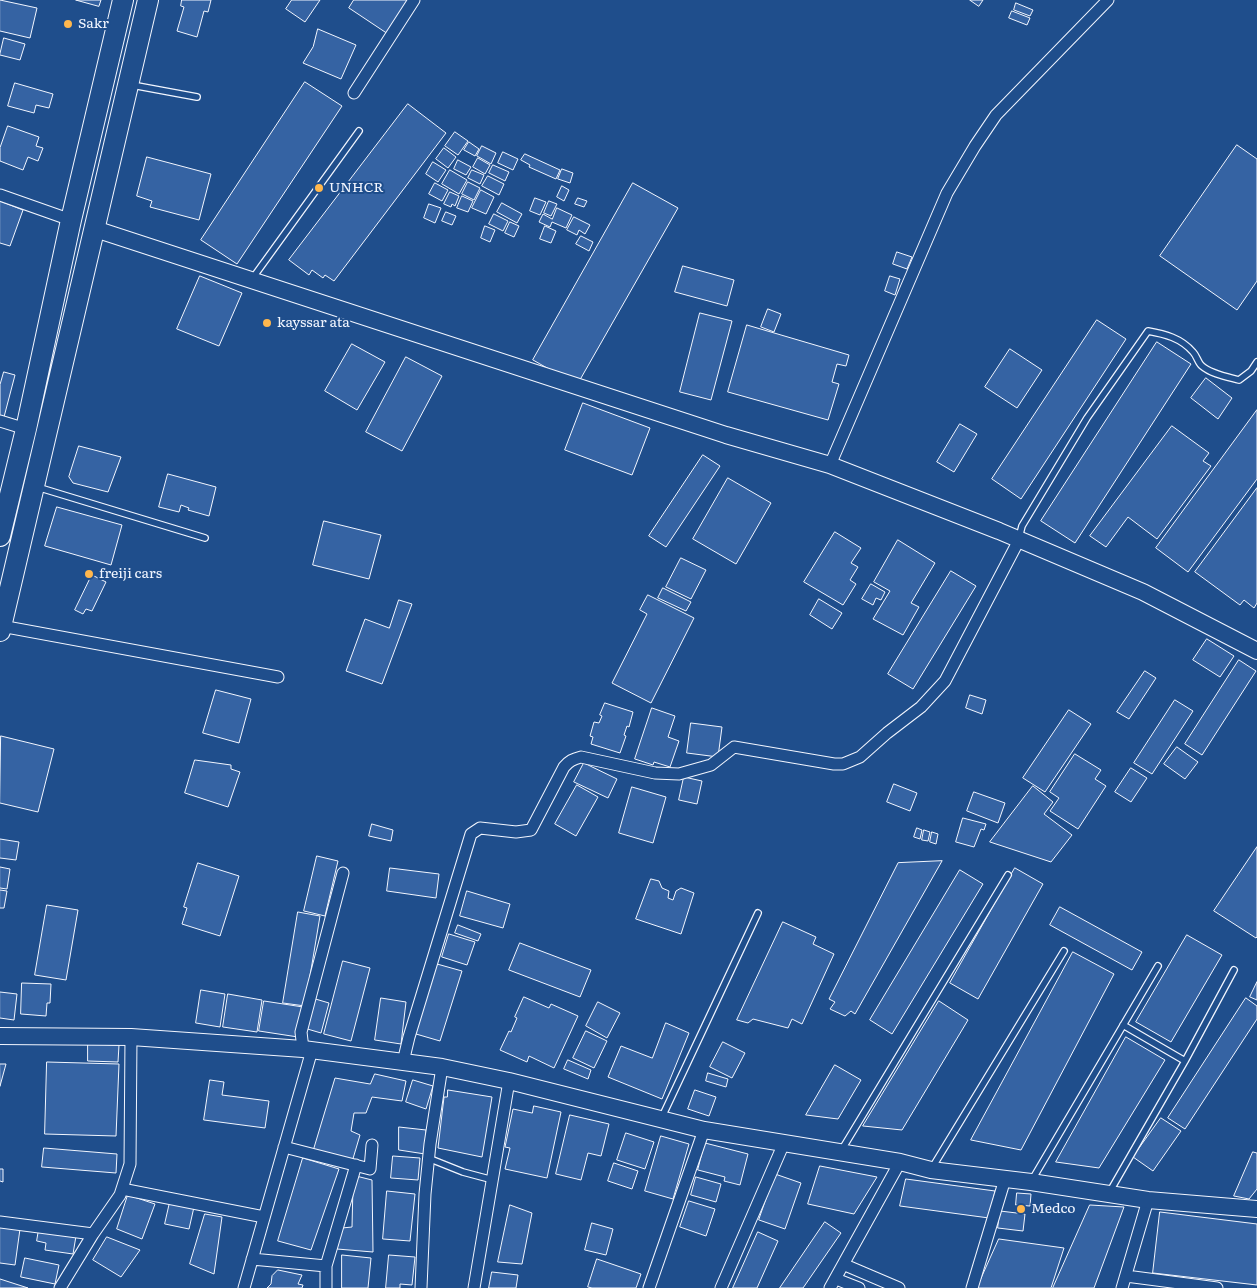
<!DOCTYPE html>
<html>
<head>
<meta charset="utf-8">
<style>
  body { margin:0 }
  canvas { display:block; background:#1f4e8c }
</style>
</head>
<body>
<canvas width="1257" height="1288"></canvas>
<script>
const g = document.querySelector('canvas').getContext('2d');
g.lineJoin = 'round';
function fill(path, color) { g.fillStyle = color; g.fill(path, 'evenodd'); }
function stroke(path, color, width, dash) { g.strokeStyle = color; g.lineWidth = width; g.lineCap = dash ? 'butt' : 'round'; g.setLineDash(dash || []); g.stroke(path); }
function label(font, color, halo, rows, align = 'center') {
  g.font = font + ' Literata,serif'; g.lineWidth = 4; g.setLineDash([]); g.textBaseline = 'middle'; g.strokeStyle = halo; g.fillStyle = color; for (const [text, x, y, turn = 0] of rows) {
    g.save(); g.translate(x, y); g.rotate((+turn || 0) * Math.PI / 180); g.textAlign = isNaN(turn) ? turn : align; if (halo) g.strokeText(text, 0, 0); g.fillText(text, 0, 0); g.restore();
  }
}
const building = new Path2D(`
  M0,0L37,8L30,38L0,31Z
  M76,0H101L99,6Z
  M182,0H211L208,12L204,11L197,37L177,31L184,7L181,6Z
  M292,0H320L305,22L286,9Z
  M354,0H410L388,34L349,8Z
  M970,0H983L979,6Z
  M1016,3L1033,10L1030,16L1014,10Z
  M1012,11L1030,18L1027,25L1009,18Z
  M318,29L356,45L341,79L303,63L313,47Z
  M4,38L25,44L20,60L0,55Z
  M305,82L342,106L237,264L201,240Z
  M15,83L53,94L49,108L36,105L34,113L8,106Z
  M408,104L446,133L334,281L325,275L323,278L312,270L309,275L289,260Z
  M8,126L39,137L36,146L43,148L38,161L28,157L23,170L0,161V148Z
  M455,132L468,141L458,155L445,146Z
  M469,142L479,149L475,156L464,150Z
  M1237,145L1257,159V281L1237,310L1160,256Z
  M482,146L496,153L491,164L477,156Z
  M444,148L456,157L448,168L436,159Z
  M503,152L518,159L513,170L498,163Z
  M525,154L560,170L556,179L529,167L530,165L521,160Z
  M147,157L211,174L199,220L150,207L152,201L137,196Z
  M478,158L490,165L485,174L473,167Z
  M458,160L471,167L466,175L454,169Z
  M433,162L446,170L438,182L426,174Z
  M493,165L509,172L505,181L489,173Z
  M562,169L573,173L570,183L558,179Z
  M450,170L467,180L459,194L442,184Z
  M472,170L484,175L480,184L468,178Z
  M488,176L504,184L499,195L482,186Z
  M468,182L480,188L474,200L462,194Z
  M435,183L448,190L442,201L429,194Z
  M633,183L678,208L577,385L533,360Z
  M562,186L569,190L564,201L557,197Z
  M481,190L494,197L486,214L472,208Z
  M450,192L459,196L455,206L452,204L451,207L444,204Z
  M462,196L473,201L468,212L457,208Z
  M535,198L546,202L540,215L530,211Z
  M578,198L587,201L584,207L575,204Z
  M0,201L23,210L10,246L0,243Z
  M549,201L557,204L551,216L544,213Z
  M502,203L522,214L517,223L497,212Z
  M429,204L441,208L435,223L424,218Z
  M557,208L572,215L566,228L552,222L550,227L539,222L543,214L552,219Z
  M446,212L456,216L452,225L442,221Z
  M494,214L508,221L503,231L489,224Z
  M574,217L590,225L585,234L579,230L577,235L567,230Z
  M510,222L519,226L514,237L505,233Z
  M485,226L495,230L490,242L481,238Z
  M545,226L556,231L551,243L540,239Z
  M581,236L593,242L589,251L576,244Z
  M897,252L912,257L907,269L893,264Z
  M683,266L734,280L727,306L675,292Z
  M200,276L242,293L219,346L177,329Z
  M890,276L900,279L895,295L885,291Z
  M768,309L781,314L774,332L761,327Z
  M700,313L732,321L711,400L680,392Z
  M1097,320L1126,339L1021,499L992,479Z
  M747,325L849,355L846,366L837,364L832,382L839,384L828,420L728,392Z
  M1157,342L1191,364L1075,543L1041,521Z
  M352,344L385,362L357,410L325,391Z
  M1010,349L1042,370L1017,408L985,387Z
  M406,357L442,376L402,451L366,432Z
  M4,372L15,375L4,417L0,416V385Z
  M1206,378L1232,398L1218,419L1191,398Z
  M583,403L650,428L632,475L565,450Z
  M1257,410V479L1188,572L1156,548Z
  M960,424L977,434L954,472L937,462Z
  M1172,426L1209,453L1203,461L1211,466L1157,539L1128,517L1106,547L1090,536Z
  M79,446L121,457L108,492L73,483L69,477Z
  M703,455L720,466L666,547L649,536Z
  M168,474L216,487L209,516L188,510L189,508L181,505L179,512L159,507Z
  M728,478L771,503L736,564L693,539Z
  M1257,488V603L1254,608L1244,600L1240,605L1195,572Z
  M57,507L122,525L111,565L45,546Z
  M324,521L381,535L369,579L313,565Z
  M835,532L861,548L851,563L858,567L850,580L856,584L843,605L804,582Z
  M898,540L935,563L911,603L919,607L903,635L873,619L890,591L874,582Z
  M681,558L706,570L691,599L666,587Z
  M951,571L976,586L913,689L888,674Z
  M92,575L106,582L92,611L86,609L83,614L75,610Z
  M871,584L885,592L881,600L876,598L873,605L862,599Z
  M663,588L691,602L686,611L658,598Z
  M648,595L694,618L651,703L612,683L647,614L640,610Z
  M819,599L842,613L832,629L810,615Z
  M399,600L412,604L382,684L346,671L365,619L389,628Z
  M1207,639L1234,656L1220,677L1193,660Z
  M1239,660L1256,671L1202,755L1185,744Z
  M1145,671L1156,678L1129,719L1117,712Z
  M216,690L251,699L239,743L203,733Z
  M970,695L986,700L982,714L966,708Z
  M1175,700L1193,711L1152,774L1134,763Z
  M605,703L633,712L629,727L627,726L624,735L626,736L620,753L591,744L593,737L590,736L594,722L599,723L602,716L600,715Z
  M652,708L675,716L668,737L679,741L670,767L654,762L653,765L635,759Z
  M1069,710L1091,724L1045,792L1023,778Z
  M691,723L722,727L718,757L687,753Z
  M1,736L54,749L38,812L0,803Z
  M1177,747L1198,762L1185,779L1164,764Z
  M1075,754L1101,770L1095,779L1106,786L1078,829L1050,811L1059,798L1050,792Z
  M195,760L231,765V769L240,772L228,807L185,793Z
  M584,763L617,779L608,798L574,782Z
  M1131,768L1147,778L1131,802L1115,792Z
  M684,777L702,781L697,804L679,800Z
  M894,784L917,793L910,811L887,802Z
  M577,785L598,797L576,836L555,824Z
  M1033,786L1053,802L1044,814L1072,835L1051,862L990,842Z
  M632,787L666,797L653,843L619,833Z
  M974,792L1005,803L998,823L967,811Z
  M963,818L986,824L984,830L981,829L974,847L956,842Z
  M372,824L393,830L391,841L369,836Z
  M917,828L922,830L920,839L914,837Z
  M924,830L930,832L928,841L922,840Z
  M932,832L938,834L936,844L930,842Z
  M0,839L19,842L16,860L0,858Z
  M1257,847V937L1256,938L1214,911Z
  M317,856L338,861L325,916L304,911Z
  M942,861L855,1014L851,1011L845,1016L830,1009L835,1002L829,999L898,863Z
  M198,863L239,876L220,936L182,924L187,908L184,907Z
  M0,867L10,869L7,889L0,888Z
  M390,868L439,874L436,898L387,891Z
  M1015,868L1043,884L978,999L950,983Z
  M960,870L983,884L892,1034L870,1020Z
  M651,879L659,881L662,888L669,891L668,898L673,900L676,891L681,888L694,893L681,934L636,919Z
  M0,890L7,891L4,908H0Z
  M467,891L510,904L503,928L460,916Z
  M47,905L78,910L66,980L35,975Z
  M1060,907L1142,952L1132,970L1050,925Z
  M298,912L320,916L305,1006L283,1003Z
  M783,922L816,937L813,944L834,954L802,1024L792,1019L788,1028L753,1019L748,1023L737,1020Z
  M458,925L481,934L478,941L455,933Z
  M449,934L475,942L467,965L442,957Z
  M1187,935L1222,955L1171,1042L1136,1022Z
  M520,943L591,970L580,997L509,970Z
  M1073,952L1114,974L1021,1150L971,1140Z
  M343,961L370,968L351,1041L324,1034Z
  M437,964L462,971L440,1041L416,1034Z
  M1257,982V1000L1250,997Z
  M22,983L51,984L50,1003H47L46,1016L21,1014Z
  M201,990L225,994L220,1027L196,1023Z
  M0,992L17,994L14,1020L0,1018Z
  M228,994L262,1000L257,1032L223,1027Z
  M524,997L549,1008L551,1004L578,1016L554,1068L529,1056L527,1062L500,1050L509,1031L511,1032L517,1018L515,1017Z
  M312,998L329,1003L321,1033L304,1028Z
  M381,998L406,1002L401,1044L375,1040Z
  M1246,998L1257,1006V1019L1185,1129L1168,1118Z
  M264,1001L303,1007L298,1037L259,1031Z
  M939,1001L968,1020L902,1130L863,1126Z
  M598,1002L620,1013L607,1038L586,1026Z
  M666,1023L689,1033L662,1099L608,1077L621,1046L652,1058Z
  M586,1031L607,1041L594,1068L573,1058Z
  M1126,1037L1165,1060L1099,1168L1056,1162Z
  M723,1042L745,1053L732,1078L710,1067Z
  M88,1044L119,1045L118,1062L88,1061Z
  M568,1060L591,1070L588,1079L564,1069Z
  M47,1062L119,1064L116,1136L45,1134Z
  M0,1064H6L0,1086Z
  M835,1065L861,1080L838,1119L806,1115Z
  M708,1073L728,1079L726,1087L706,1081Z
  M375,1074L406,1081L402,1101L372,1097L366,1113H354L351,1131L360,1135L352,1162L313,1151L335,1078L370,1084Z
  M210,1080L224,1082L222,1095L269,1101L265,1128L204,1120Z
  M413,1080L433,1086L426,1109L406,1102Z
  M448,1090L492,1097L482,1157L438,1148L444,1097H447Z
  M695,1090L716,1097L709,1116L688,1109Z
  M534,1106L561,1112L547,1178L505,1169L510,1148L505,1147L513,1109L532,1113Z
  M570,1115L609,1124L601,1156L588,1153L581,1180L556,1174Z
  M1161,1118L1181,1131L1153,1171L1133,1157Z
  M399,1127L426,1130L425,1154L399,1150Z
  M626,1133L654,1142L645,1169L617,1160Z
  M661,1136L689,1144L673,1199L645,1191Z
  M705,1143L748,1154L740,1185L724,1181L725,1177L698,1170Z
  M44,1148L117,1154L116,1173L42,1167Z
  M1253,1152L1257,1153V1189L1249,1199L1234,1196Z
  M393,1156L420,1158L418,1180L391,1178Z
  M303,1158L339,1169L311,1250L278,1241Z
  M614,1163L638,1171L632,1189L608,1181Z
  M820,1166L877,1177L854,1214L808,1204Z
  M0,1169H3V1182L0,1181Z
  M775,1174L801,1183L785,1229L759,1220Z
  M356,1176L372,1180L373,1252L337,1249L342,1228L352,1227L353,1185Z
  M696,1177L721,1184L716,1202L691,1195Z
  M906,1179L995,1191L989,1218L900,1206Z
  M387,1191L415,1194L410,1241L383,1239Z
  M1017,1193L1031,1194L1030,1206L1016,1205Z
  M128,1195L155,1204L142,1239L117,1229Z
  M689,1201L715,1209L706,1236L680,1227Z
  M170,1202L194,1207L189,1229L165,1224Z
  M510,1205L532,1213L522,1264L498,1262Z
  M1090,1205L1124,1207L1094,1288H1053Z
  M1000,1211L1025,1214L1023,1231L998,1228Z
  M1160,1212L1257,1224V1285L1153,1273Z
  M205,1214L222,1217L214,1274L190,1264Z
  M825,1222L841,1233L803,1288H780Z
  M592,1223L613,1229L606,1255L585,1250Z
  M0,1226L20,1229L15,1265L0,1263Z
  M39,1229L76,1236L73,1254L45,1250L46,1243L37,1241Z
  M758,1232L778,1241L757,1288H733Z
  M107,1237L140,1250L121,1277L93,1260Z
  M999,1239L1064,1248L1051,1288H977Z
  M342,1255L371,1258L368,1288H342Z
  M389,1255L415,1257L412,1285L400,1284V1288H386Z
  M25,1258L59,1265L55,1284L21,1277Z
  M597,1259L641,1274L636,1288H592L588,1287Z
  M278,1270L302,1275L298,1284L303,1285L302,1288H267L271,1284L272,1276Z
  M492,1272L518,1275L516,1288H489Z
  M0,1279L28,1288H0Z`);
fill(building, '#3563a3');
stroke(building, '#f2f6ff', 1);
const lane = new Path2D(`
  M132,85L197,97
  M252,279L359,131
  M37,487L205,538
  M1019,538L1022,526L1087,418L1148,331C1165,334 1181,338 1193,352C1197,356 1198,363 1202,366C1211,374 1228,377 1239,380L1251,371L1257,362
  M1123,1025L1185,1061
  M662,1117L758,913
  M841,1151L1008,875
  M428,1158L463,1172L493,1180
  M932,1168L1064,951
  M1032,1180L1158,966
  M1109,1193L1185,1061L1234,970`);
const street = new Path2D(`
  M354,93L414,0
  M0,195L71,220
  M0,421L26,429
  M830,465L947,193L975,146L996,115L1108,0
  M1,626L278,677
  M303,1049L301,1032L343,873
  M403,1062L409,1037L471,834L480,828L516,832L531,830L564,767C569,761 573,759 581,757L655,773L679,774L711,765L734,747L834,764H843L860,757L887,733L921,707L945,681L1019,540
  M284,1147L370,1169L372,1145
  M122,1189L264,1217
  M0,1222L93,1234
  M252,1259L326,1266
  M845,1265L899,1288
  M1126,1276L1217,1288
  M836,1279L859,1288
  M60,1288L93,1234L120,1195L130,1164L131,1037
  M244,1288L312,1050
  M326,1288V1266L356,1165
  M421,1288L425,1194L430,1144L442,1067
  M474,1288L509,1081
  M649,1288L704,1130
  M721,1288L784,1143
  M830,1288L900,1162
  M972,1288L1005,1179
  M1122,1288L1148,1200`);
const secondary = new Path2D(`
  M95,229L726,435L830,465L999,531L1143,592L1257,651
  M0,1036L131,1037L303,1049L442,1067L509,1081L704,1130L900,1162L931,1170L1031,1182L1148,1200L1257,1209`);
const highway = new Path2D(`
  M0,536L26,429L71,220L123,0
  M0,631L148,0`);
stroke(lane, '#f2f6ff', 8);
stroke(street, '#f2f6ff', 13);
stroke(secondary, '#f2f6ff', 18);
stroke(highway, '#f2f6ff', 22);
stroke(lane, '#1f4e8c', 5.5);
stroke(street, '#1f4e8c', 11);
stroke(secondary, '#1f4e8c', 16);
stroke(highway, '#1f4e8c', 20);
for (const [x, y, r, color] of [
  [68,24,5,"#ffb74d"],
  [319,188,5,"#ffb74d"],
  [267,323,5,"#ffb74d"],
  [89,574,5,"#ffb74d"],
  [1021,1209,5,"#ffb74d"]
]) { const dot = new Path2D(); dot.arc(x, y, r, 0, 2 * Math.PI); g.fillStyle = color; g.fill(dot); stroke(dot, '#1f4e8c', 2); }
label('14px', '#f2f6ff', '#1f4e8c', [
  ["Sakr",78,24],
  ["UNHCR",329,188],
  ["kayssar ata",277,323],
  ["freiji cars",99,574],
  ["Medco",1031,1209]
], 'left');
</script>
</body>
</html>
